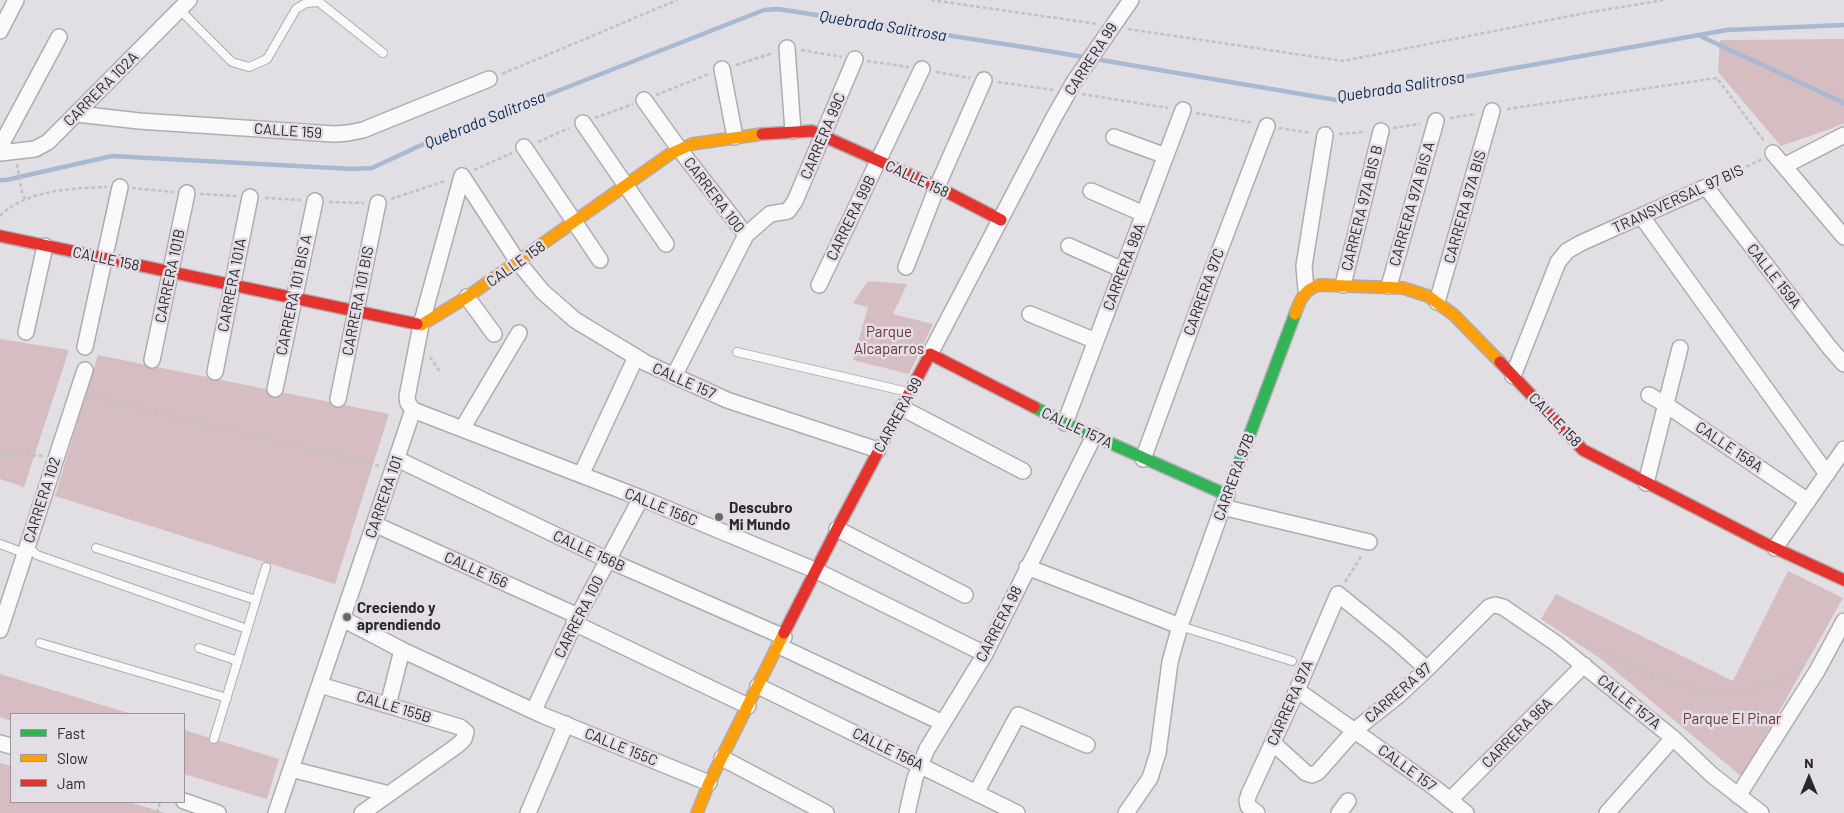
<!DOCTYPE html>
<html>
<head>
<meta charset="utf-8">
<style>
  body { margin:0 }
  #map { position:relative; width:1844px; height:813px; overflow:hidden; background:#e2dfe4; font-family:Barlow,sans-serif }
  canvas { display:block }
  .legend { position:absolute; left:10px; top:713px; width:175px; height:90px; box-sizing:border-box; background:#e3dde6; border:1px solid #99959b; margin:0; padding:6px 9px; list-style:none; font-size:15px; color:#2a282b }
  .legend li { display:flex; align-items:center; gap:10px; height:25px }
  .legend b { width:25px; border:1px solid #99959b }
  .north { position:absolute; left:1784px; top:753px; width:50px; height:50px; -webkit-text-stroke:4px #e3dde6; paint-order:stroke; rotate:0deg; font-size:14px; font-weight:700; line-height:20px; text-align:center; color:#2a282b }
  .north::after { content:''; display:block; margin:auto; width:18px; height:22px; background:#2a282b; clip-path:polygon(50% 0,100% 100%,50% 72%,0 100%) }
</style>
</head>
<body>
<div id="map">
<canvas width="1844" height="813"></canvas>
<ul class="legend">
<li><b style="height:6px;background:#30b455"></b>Fast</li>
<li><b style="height:6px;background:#ff9f0a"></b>Slow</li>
<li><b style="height:6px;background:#e5322d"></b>Jam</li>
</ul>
<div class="north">N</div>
</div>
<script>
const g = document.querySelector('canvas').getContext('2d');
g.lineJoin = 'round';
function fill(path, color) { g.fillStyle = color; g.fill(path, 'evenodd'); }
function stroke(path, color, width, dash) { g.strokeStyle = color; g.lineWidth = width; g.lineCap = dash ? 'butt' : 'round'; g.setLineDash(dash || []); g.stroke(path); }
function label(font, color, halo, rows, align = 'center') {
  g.font = font + ' Barlow,sans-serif'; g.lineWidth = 5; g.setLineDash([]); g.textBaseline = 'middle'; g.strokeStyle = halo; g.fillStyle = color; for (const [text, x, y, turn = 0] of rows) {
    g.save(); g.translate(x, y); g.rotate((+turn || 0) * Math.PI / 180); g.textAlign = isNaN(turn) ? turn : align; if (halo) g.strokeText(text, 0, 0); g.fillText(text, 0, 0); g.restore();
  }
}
fill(new Path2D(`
  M1844,39V123L1830,129L1781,146L1718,72L1720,40Z
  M868,281L907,284L893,314L933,324L909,374L853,360L868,307L853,303Z
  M0,339L69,350L24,487L0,479Z
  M98,355L389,414L335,584L55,496Z
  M1788,571L1843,598L1742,777L1601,659L1541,619L1556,594L1733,681Z
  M0,674L132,714H11V721L0,717Z
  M184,730L279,759L267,799L184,774Z
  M0,763L11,766V802H129L165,813H0Z`), '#d5bdc1');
stroke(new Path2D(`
  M1698,35L1844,103
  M0,180H6L112,156L352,169L372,168L430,141L764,10L778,9L1036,49L1336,100L1727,30L1844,25`), '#a8b9d1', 4.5);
const lane = new Path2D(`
  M179,9L232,62L249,67L267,59L296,9L306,3L319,2L383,53
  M737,352L908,392
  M0,544L24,553
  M27,546L37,555L247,629
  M96,548L256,600
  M1180,626L1292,661
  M40,643L227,698
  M199,648L238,661
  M214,739L266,567`);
const street = new Path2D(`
  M0,31L16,0
  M787,48L793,131
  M722,69L735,137
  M644,100L680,150L746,235
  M77,114L139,121L334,134L348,133L363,130L489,79
  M583,123L666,244
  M1114,137L1166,156
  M0,147L59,37
  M524,147L600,260
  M0,153L35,149L48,142L189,0
  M1773,153L1844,237
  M1784,166L1844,135
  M462,176L518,262L543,292L575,320L646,363L727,400L878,450
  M1091,191L1144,214
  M1642,217L1827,474
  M1069,246L1123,270
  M906,267L937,187L984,80
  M819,285L922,69
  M1343,285L1381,131
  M1389,286L1436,121
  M1306,290L1304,266L1325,135
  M467,297L494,334
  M1437,302L1492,111
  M1030,314L1096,341
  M26,332L45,246
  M85,347L120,187
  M930,354L1053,119L1074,82L1131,0
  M152,360L187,193
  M215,372L250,197
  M674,376L746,235L770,214L788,211L795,201L855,59
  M1513,376L1558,262L1567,251L1581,243L1706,187L1829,347L1844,364
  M275,389L315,201
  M1649,395L1665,404L1808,501
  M338,399L378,203
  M902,408L1023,471
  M413,410L641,498L817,571L985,654
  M413,410L408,403L407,397L421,325L462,176
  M1065,423L1183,110
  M462,429L519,333
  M397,459L608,560L784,637
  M1143,459L1210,276L1267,126
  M581,475L636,357
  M1646,483L1680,348
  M1222,507L1369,542
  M374,524L578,616
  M837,529L965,595
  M1775,548L1844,449
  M1027,567L1180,626
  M343,619L402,650L542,715L709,783
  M574,623L748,706
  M0,630L85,370
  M779,646L943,723
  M320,685L460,727L466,732L464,739L458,745L362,813
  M758,686L1017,813
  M1297,690L1435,788L1466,813
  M388,705L402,650
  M534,710L578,616L641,498
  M0,743L11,746
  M1273,743L1306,773L1312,775L1318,772L1355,730L1399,695L1427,669L1489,607L1495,605L1503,607L1557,644L1673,738L1712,775L1761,813
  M722,758L826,813
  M291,769L389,794
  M976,793L1018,715L1087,745
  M1738,796L1817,671L1844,621
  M1450,800L1584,665
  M184,801L218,813
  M276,813L413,410
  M528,813L566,724
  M907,813L915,778L927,749L985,654L1094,436
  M1126,813L1150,778L1158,753L1170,662L1180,626L1227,495
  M1257,813L1248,806L1247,800L1249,794L1297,690L1338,594L1397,642L1427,669
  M1339,813L1348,801
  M1607,813L1673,738`);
const fast = new Path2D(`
  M1034,407L1065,423L1227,495L1295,314`);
const slow = new Path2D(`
  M1295,314C1300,300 1304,289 1320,285L1403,288L1428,296L1454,315L1500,362
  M417,324L421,325L467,297L670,154L692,144L762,134
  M697,813L709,783L784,633`);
const jam = new Path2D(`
  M762,134L812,131L937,187L1001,220
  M0,236L417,324
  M1500,362L1583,450L1764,543L1844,580
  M784,633L837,529L930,354L1034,407`);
stroke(lane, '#aeacb0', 10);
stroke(street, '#aeacb0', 18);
stroke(fast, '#aeacb0', 14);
stroke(slow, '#aeacb0', 14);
stroke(jam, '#aeacb0', 14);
stroke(new Path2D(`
  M931,0L1098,24
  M1128,29L1343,61L1585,13L1664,0
  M801,50L842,57
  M867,61L909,67
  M736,65L773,53
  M936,72L970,78
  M502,74L677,0
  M998,82L1054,90
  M1082,94L1168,108
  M656,95L709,74
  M1507,109L1717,78L1764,141
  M1196,113L1254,123
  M595,118L633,104
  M1450,118L1476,114
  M1279,128L1311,133
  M1393,128L1420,124
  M1339,134L1365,132
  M538,142L569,128
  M17,164L22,192L25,199
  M474,170L512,153
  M1717,181L1762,159
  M132,188L174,192
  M200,194L237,196
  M265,198L301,200
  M391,199L445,181
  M329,202L364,203
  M0,216C25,190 73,188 107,187
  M430,357L440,372
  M91,396L380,466
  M0,453L43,456
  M1345,582L1362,555
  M1579,642L1651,674L1704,692L1747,691L1778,681L1803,666
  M157,813L160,802`), '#c1c1c2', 2.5, [4, 2.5]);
stroke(lane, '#fbfafb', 8);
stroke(street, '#fbfafb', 15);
stroke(fast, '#30b455', 11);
stroke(slow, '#ff9f0a', 11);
stroke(jam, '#e5322d', 11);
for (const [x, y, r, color] of [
  [719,517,5,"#6a686c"],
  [347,617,5,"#6a686c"]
]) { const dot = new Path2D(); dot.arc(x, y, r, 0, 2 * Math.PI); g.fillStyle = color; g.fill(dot); stroke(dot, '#e3dde6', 2); }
label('15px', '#2a282b', '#e3dde6', [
  ["CARRERA 99",1091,59,-57],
  ["CARRERA 102A",101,89,-45],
  ["CALLE 159",288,131,4],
  ["CARRERA 99C",823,136,-67],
  ["CALLE 158",917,179,25],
  ["CARRERA 100",714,195,53],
  ["TRANSVERSAL 97 BIS",1678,199,-25],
  ["CARRERA 97A BIS A",1412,204,-74],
  ["CARRERA 97A BIS",1465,207,-74],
  ["CARRERA 97A BIS B",1362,208,-76],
  ["CARRERA 99B",851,218,-64],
  ["CALLE 158",106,259,12],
  ["CALLE 158",516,264,-35],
  ["CARRERA 98A",1124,267,-69],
  ["CARRERA 101B",170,276,-78],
  ["CALLE 159A",1774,276,52],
  ["CARRERA 101A",232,285,-79],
  ["CARRERA 97C",1204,292,-70],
  ["CARRERA 101 BIS A",294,295,-78],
  ["CARRERA 101 BIS",358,301,-79],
  ["CALLE 157",684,381,24],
  ["CARRERA 99",898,415,-61],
  ["CALLE 158",1555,420,46],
  ["CALLE 157A",1077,428,25],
  ["CALLE 158A",1729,447,34],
  ["CARRERA 97B",1234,477,-70],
  ["CARRERA 101",384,497,-71],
  ["CARRERA 102",42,500,-72],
  ["CALLE 156C",661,507,22],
  ["CALLE 156B",589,551,25],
  ["CALLE 156",476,570,24],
  ["CARRERA 100",579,617,-63],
  ["CARRERA 98",999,624,-63],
  ["CARRERA 97",1398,693,-41],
  ["CALLE 157A",1629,702,39],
  ["CARRERA 97A",1290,703,-66],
  ["CALLE 155B",394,707,17],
  ["CARRERA 96A",1517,733,-45],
  ["CALLE 155C",621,747,22],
  ["CALLE 156A",888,749,26],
  ["CALLE 157",1407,768,36]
]);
label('15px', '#6f343b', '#e3dde6', [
  ["Parque",889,332],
  ["Alcaparros",889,349],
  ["Parque El Pinar",1732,719]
]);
label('bold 15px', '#2a282b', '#e3dde6', [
  ["Descubro",729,508],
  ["Mi Mundo",729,525],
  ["Creciendo y",357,608],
  ["aprendiendo",357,625]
], 'left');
label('italic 16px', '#032951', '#e3dde6', [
  ["Quebrada Salitrosa",883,26,9],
  ["Quebrada Salitrosa",1401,87,-9],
  ["Quebrada Salitrosa",485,120,-22]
]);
</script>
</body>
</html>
